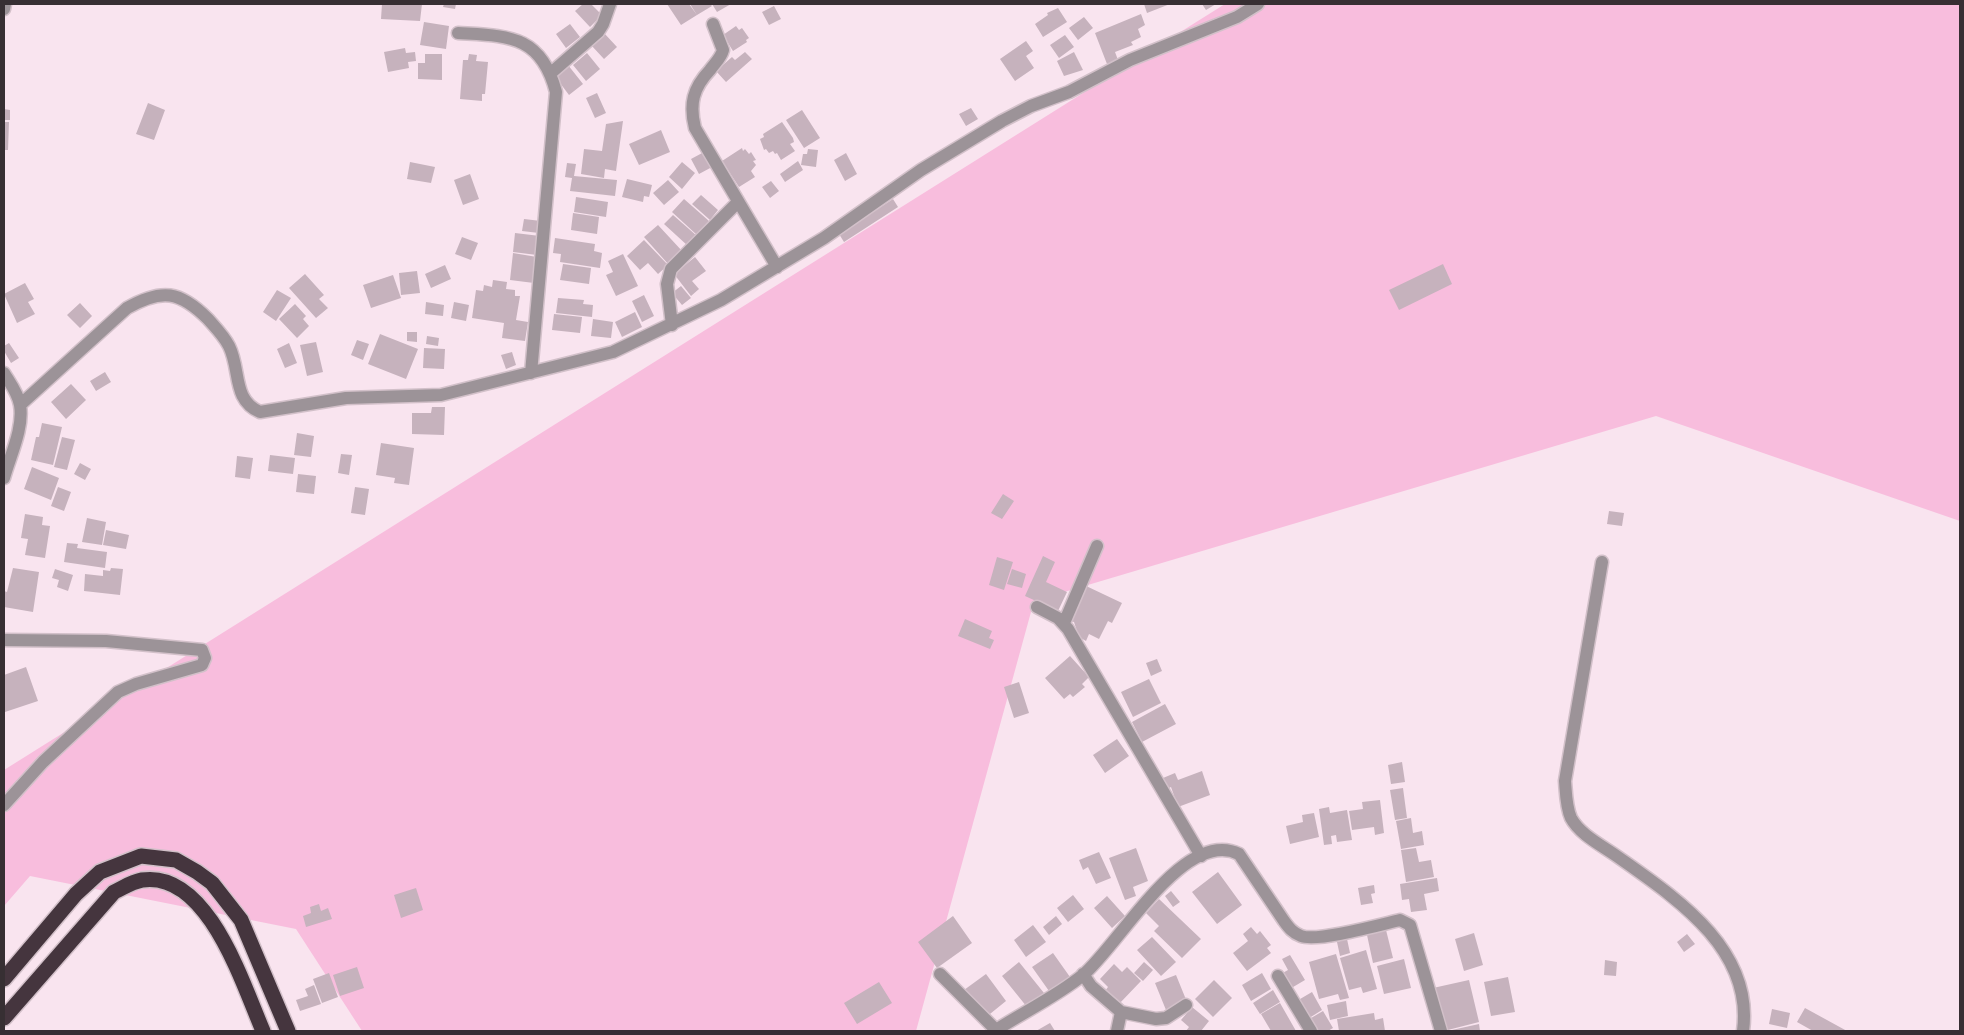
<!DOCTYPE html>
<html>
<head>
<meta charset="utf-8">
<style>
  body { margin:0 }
  #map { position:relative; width:1964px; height:1035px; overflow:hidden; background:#f9e4ef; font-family:Rubik,sans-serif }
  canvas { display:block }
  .frame { position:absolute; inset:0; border:5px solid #372f33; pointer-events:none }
</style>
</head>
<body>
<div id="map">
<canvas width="1964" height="1035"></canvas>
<div class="frame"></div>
</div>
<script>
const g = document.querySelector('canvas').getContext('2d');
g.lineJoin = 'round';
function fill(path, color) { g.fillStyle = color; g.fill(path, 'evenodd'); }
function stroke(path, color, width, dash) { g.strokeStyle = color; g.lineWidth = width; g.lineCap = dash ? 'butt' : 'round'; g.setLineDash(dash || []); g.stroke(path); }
fill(new Path2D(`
  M1225,4H1960V521L1656,416L1034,601L916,1031H362L296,929L30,876L4,906V770Z`), '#f8bddd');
fill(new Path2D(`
  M382,4H422L420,21L381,19Z
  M444,4H456L455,9L443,7Z
  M583,4H591L602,15L590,27L575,11Z
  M667,4H689L697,15L681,25Z
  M690,4H710L712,6L697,15Z
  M712,4H731L717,12Z
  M1144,4H1170L1147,13Z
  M1202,4H1216L1206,10Z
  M774,6L781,19L769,25L762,12Z
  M1058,8L1067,22L1043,37L1035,24L1048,15L1047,13Z
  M1141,14L1145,25L1138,29L1141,37L1131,42L1133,45L1115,52L1118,60L1107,64L1095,33Z
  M1084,17L1093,28L1078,40L1069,28Z
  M424,22L449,26L446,49L420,45Z
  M570,24L580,37L566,48L556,34Z
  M736,26L739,30L742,28L749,38L746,40L747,42L733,51L723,35Z
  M604,33L617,47L604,59L591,45Z
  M1065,35L1074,47L1059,58L1050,45Z
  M1026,41L1033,51L1026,56L1034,68L1015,81L1000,59Z
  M405,48L406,53L415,52L416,61L408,62L409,68L388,72L384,52Z
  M745,52L752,59L726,82L716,71L732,57L735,60Z
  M1074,52L1083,70L1064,76L1057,61Z
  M587,53L600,69L586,81L573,65Z
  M425,54H442V80L418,79V63H425Z
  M469,54L477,55L476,61L488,62L485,94H482V101L460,99L463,60H468Z
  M568,65L583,84L569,95L554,75Z
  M597,93L606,113L595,118L586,98Z
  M148,103L165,110L154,140L136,134Z
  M971,108L978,119L966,126L959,114Z
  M4,109L10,110V120H4Z
  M802,110L820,138L804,148L786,120Z
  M623,121L616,171L605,169L604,178L581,174L584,149L602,151L606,124Z
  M4,122H9L8,150H4Z
  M782,122L793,138L794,142L790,144L795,151L781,160L777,153L775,154L773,151L769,153L766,149L764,150L760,139L764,137L763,134Z
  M661,130L670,152L639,165L629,144Z
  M742,148L743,151L745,149L749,154L751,152L756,160L753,161L756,165L751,171L755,177L739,187L722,161Z
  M808,149L818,150L816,167L801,165L803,154H807Z
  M704,152L712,167L699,174L691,159Z
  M846,153L857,174L845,181L834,160Z
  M798,161L803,170L785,182L780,174Z
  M410,162L435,167L431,183L407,179Z
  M682,162L695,173L682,189L669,177Z
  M567,163L576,164L574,176L617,180L615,196L570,191L572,178L565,177Z
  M470,174L479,199L463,205L454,180Z
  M627,179L652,185L649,197L644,196L643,202L622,197Z
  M668,180L679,192L664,205L653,193Z
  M771,181L779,191L770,198L762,187Z
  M701,195L718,210L710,220L692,204Z
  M576,197L608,202L606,217L574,212Z
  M684,199L709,221L697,235L672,212Z
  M893,199L898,207L844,242L839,234Z
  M573,213L599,217L597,234L571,230Z
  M673,215L697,236L688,246L664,224Z
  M524,219L541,221L539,233L522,231Z
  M658,225L683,252L669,265L644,237Z
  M515,233L540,236L537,255L513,252Z
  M462,237L478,243L471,260L455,254Z
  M555,238L595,244L594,251L602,253L600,268L560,262L561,254L553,253Z
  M644,240L668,265L658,274L648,263L640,270L627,256Z
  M513,253L537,257L534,283L510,280Z
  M623,254L638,286L616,296L606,275L613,272L608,261Z
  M695,257L706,271L692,281L699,289L691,296L674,274Z
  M563,264L591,268L589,284L560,280Z
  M1443,264L1452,284L1399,310L1389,290Z
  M445,265L451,279L431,288L425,274Z
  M417,271L420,293L401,295L399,273Z
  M305,274L324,295L319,299L328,308L316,318L289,288Z
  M393,275L401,298L371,308L363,285Z
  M493,280L507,282L506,289L515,290V296H520L516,320L528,322L525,341L502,338L504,323L472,318L476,290L483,291L484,285L492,287Z
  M25,283L34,299L28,302L35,314L17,323L4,294Z
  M681,286L691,298L682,305L672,293Z
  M277,290L291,298L276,321L263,312Z
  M644,295L654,316L642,322L632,301Z
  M558,298L584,300L583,304L593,305L592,317L556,313Z
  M426,302L444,305L443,316L425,314Z
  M454,302L469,305L466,321L451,318Z
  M80,303L92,316L80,328L67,315Z
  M295,304L306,316L303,319L309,326L297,338L279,319Z
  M635,312L642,327L622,337L615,322Z
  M554,314L582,317L580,333L552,330Z
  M593,319L613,322L611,338L591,336Z
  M407,332H417V342L407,341Z
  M380,334L418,349L406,379L368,364Z
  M427,336L439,338L438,346L426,344Z
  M357,340L369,344L363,360L351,355Z
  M316,342L323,372L307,376L300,345Z
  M9,343L19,358L11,363L4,351V346Z
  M289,343L297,363L285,368L277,349Z
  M424,348L445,349L444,369L423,368Z
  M512,352L516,365L506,369L501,355Z
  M105,372L111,382L96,391L90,381Z
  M71,384L86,400L66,419L51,402Z
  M432,407H445L444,435L412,434V413H431Z
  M42,423L62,427L53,465L31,460L36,437H39Z
  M297,433L314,436L311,457L294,455Z
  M62,437L75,440L67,470L54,467Z
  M381,443L414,448L409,485L394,483L395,478L376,475Z
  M341,454L352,455L349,475L338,473Z
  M270,455L295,458L293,474L268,471Z
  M237,456L253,458L250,479L235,477Z
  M80,463L91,469L85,480L74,474Z
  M32,467L59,478L51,500L24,489Z
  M298,474L316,476L314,494L296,492Z
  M58,487L71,492L64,511L51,506Z
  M355,487L369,489L365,515L351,513Z
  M1003,494L1014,501L1002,519L991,513Z
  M1609,511L1624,513L1622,526L1607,524Z
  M25,514L43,517L42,525L50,526L45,558L25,555L28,539L21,538Z
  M87,518L106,522L102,545L82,542Z
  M106,530L129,535L126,549L103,545Z
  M67,543L78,544L77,548L107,552L105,568L64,562Z
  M1043,556L1055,562L1046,582L1067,592L1058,611L1025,596Z
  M997,557L1013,562L1004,590L989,585Z
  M13,568L39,572L33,612L4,607V591L7,592Z
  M111,568L123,569L120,595L84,591L85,574L103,576V570L110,571Z
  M55,569L73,575L68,591L57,587L59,580L52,578Z
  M1012,569L1026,574L1022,588L1007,584Z
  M1084,585L1122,603L1112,623L1108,621L1099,639L1089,634L1086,641L1079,637L1074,622L1068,620Z
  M965,619L992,631L989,638L994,640L990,649L958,636Z
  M1070,656L1089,677L1082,684L1085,687L1073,697L1070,694L1064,699L1045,678Z
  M1157,659L1162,671L1151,676L1146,663Z
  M26,667L38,701L5,712L4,675Z
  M1149,679L1161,703L1133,717L1121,692Z
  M1019,682L1029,713L1014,718L1004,687Z
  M1165,704L1176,724L1142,742L1132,722Z
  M1117,739L1129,756L1105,773L1093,755Z
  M1402,762L1405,782L1391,784L1388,765Z
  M1202,771L1210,795L1178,807L1171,787L1167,789L1163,778L1175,773L1178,780Z
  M1403,788L1407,818L1395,820L1390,790Z
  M1380,800L1384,833L1375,835L1374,827L1352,830L1349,811L1363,809L1362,802Z
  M1329,807L1330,813L1347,810L1352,840L1337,842L1336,835L1331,836L1332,844L1324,845L1319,809Z
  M1314,813L1319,837L1290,844L1286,826L1303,822L1302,815Z
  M1411,818L1413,833L1422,831L1424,845L1401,849L1396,821Z
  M1136,848L1148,881L1133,887L1136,896L1125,900L1109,858Z
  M1416,848L1419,862L1431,860L1434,877L1406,882L1401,850Z
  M1099,852L1111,878L1096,884L1088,867L1083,870L1079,860Z
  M1218,872L1242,905L1217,924L1192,892Z
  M1437,878L1439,891L1424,894L1427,910L1411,912L1409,899L1402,900L1400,884Z
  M1374,885L1375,893L1371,894L1373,903L1361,905L1358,888Z
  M416,888L423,910L401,918L394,895Z
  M1171,891L1180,902L1173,907L1165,896Z
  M1073,895L1084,909L1068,922L1057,908Z
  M1107,896L1125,916L1112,928L1094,908Z
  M1159,899L1201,939L1182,958L1154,931L1159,926L1146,913Z
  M319,904L321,911L328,908L332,919L306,927L303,916L311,913L310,907Z
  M953,916L972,943L937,968L918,942Z
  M1056,916L1062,924L1049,935L1043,927Z
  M1033,925L1046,942L1026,957L1014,940Z
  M1251,927L1257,934L1260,931L1271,945L1267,948L1271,953L1247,971L1233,953L1248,941L1243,934Z
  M1386,930L1393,958L1373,963L1367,935Z
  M1474,933L1483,965L1464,971L1455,939Z
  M1687,934L1695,944L1684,952L1677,942Z
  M1152,937L1176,962L1161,976L1137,950Z
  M1347,939L1350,953L1340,956L1337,942Z
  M1366,950L1377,989L1363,993L1361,987L1349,990L1340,958Z
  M1053,953L1070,977L1049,991L1032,967Z
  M1336,954L1349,998L1340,1000L1338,994L1319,999L1309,962Z
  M1290,955L1305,980L1288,990L1279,975L1288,970L1282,959Z
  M1404,959L1411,988L1384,994L1377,966Z
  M1605,960L1617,962L1616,976L1604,975Z
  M1019,962L1044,993L1027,1007L1002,976Z
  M1144,962L1153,970L1143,981L1134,973Z
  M1114,964L1122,972L1127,967L1141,981L1119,1004L1105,991L1108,987L1100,979Z
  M357,967L364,988L340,996L333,975Z
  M329,973L338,997L322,1003L313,979Z
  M1262,973L1271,989L1251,1001L1242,985Z
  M986,974L1006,1001L985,1018L964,990Z
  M1176,975L1187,1002L1166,1010L1155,983Z
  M1508,977L1515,1012L1491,1016L1484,982Z
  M1214,980L1232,998L1213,1017L1195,999Z
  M1469,980L1479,1022L1444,1031L1433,988Z
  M879,982L892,1003L857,1024L844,1003Z
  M314,985L321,1004L300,1011L296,1000L308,996L305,989Z
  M1273,990L1280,1002L1260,1014L1253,1003Z
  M1312,992L1322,1010L1306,1020L1295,1002Z
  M1346,1001L1348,1016L1330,1020L1327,1005Z
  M1280,1003L1296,1031H1271L1261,1014Z
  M1192,1007L1209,1021L1201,1031H1186L1189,1027L1181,1020Z
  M1805,1008L1847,1031H1813L1797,1022Z
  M1772,1009L1790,1013L1787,1028L1769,1024Z
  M1323,1011L1333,1028L1328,1031H1312L1306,1021Z
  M1374,1013L1375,1020L1383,1018L1385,1031H1339L1337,1019Z
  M1050,1023L1055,1031H1036Z
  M1479,1024L1480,1031H1452V1030Z`), '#c6b2bd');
const minor = new Path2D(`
  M4,9L5,4
  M713,24L723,50C721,58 715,63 710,70C693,88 689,104 695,128L777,267
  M458,33C507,36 541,34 556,92L531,373
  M551,73L598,32L603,24L610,4
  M672,325L667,284L671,269L738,202
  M4,373C10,383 18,393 20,405C24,428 10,456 4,478
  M20,405L127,308C162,288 180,291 208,319C216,328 224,336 229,346C241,370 232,400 260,412L346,398L441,395L613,352L721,300L824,238L921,170L1002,121L1031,106L1069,92L1130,60L1237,17L1258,4
  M1602,562L1565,781C1566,793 1566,807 1571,818C1580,835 1603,846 1618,857C1676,898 1754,949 1743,1031
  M1037,607L1058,618L1068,629L1201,856
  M1064,623L1097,546
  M4,640L106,641L202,650L205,658L202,665L136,684L118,692L43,762L4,805
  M940,974L997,1031
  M1083,974L1091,986L1121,1012L1156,1019L1166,1018L1186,1005
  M1278,976L1311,1031
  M996,1030C1024,1012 1057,996 1083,975C1119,945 1184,827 1239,854L1284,921C1289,928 1293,933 1301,936C1318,942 1379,925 1400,920L1410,925L1441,1031
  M1117,1031L1121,1012`);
const highway = new Path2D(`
  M4,979L76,894L100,872L141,856L176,860L197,872L212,883L241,920L288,1031
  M4,1018L114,892C123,888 131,882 142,880C208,870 243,985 263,1031`);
stroke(minor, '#d2c0c9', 15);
stroke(highway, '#d2c0c9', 18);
stroke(minor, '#9c9398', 12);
stroke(highway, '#45353e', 15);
</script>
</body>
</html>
